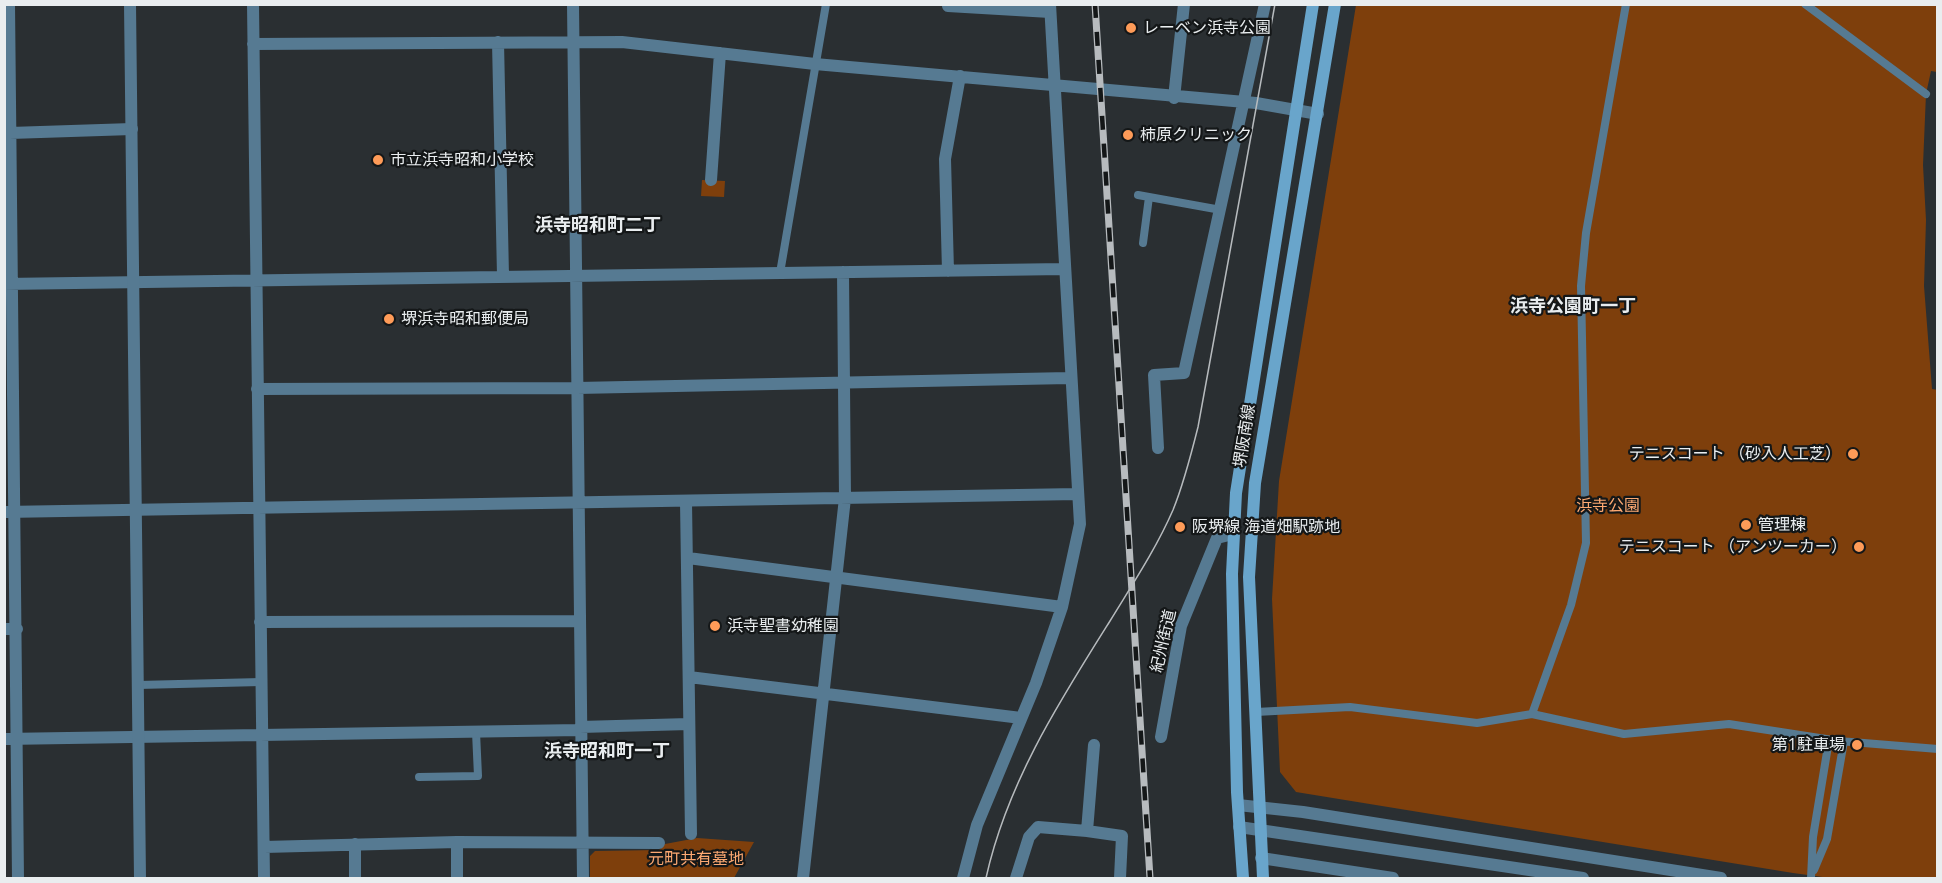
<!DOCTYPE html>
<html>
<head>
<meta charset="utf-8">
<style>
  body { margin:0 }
  #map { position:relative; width:1942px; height:883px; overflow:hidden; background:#2a2f32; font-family:"Open Sans",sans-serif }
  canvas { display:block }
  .frame { position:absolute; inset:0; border:6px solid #e9edef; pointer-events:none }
</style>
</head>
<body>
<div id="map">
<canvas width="1942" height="883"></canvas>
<div class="frame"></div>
</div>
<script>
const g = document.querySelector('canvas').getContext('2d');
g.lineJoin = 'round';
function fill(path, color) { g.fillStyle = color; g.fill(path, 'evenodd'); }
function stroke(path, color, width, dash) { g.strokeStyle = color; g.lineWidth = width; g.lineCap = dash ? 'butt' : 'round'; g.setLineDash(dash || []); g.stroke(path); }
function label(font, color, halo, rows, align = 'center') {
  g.font = font + ' "Open Sans","Noto Sans JP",sans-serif'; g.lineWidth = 4.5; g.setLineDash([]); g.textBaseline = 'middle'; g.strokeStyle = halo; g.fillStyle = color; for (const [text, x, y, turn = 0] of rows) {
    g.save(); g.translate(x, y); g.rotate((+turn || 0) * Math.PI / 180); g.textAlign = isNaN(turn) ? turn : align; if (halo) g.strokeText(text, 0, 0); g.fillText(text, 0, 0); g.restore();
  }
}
fill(new Path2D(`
  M1356,5H1937V72L1931,71L1926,94L1923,165L1926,220L1924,286L1932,389L1938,390L1937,878H1830L1793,873L1296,792L1280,772L1272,599L1279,481Z
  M702,180L725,181L724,197L701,196Z
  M697,838L754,842L734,878H590V856L595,851L659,850L665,844Z`), '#7e3f0c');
stroke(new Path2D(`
  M1805,4L1926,94
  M1138,195L1221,210
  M1143,243L1149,197
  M780,273L826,4
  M138,685L261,682
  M1256,712L1350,707L1477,723L1532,714L1624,734L1729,724L1839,741L1938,749
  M1532,714L1571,605L1586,543L1581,286L1586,233L1626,4
  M419,777L478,776L476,732
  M1814,870L1827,839L1844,741
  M1811,878L1813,837L1829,740`), '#567a92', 8);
stroke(new Path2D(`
  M9,4L18,878
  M253,4L264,878
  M573,4L583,878
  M948,6L1050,12
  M498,42L503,276
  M253,44L622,42L815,64L1256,103L1318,114
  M1174,98L1184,4
  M10,133L132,129
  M711,180L720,53
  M948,271L945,159L960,76
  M4,284L1064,269
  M257,389L577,388L1069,378
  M1158,448L1154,375L1184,373L1265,4
  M686,502L691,834
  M4,512L1078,494
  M688,558L1062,607
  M260,622L579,621
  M4,629H17
  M689,677L1021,718
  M580,727L689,724
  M1161,737L1181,626L1217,538L1233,534
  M4,739L580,730
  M1094,745L1087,831L1122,836L1120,878
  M355,844V878
  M264,847L457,842L659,843
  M1261,858L1393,878
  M457,878V842
  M803,878L845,498L843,272
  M963,878L977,825L1036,683L1062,607L1080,524L1050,4
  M1016,878L1029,837L1038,827L1087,831`), '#567a92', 12);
stroke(new Path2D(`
  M130,4L140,878
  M1238,805L1303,812L1721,878
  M1239,827L1583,878`), '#567a92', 12);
stroke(new Path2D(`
  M1243,878L1237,792L1232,574L1236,493L1313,4
  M1263,878L1249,577L1255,483L1335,4`), '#69a5cb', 12);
stroke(new Path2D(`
  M986,878C1007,783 1059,702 1110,621C1132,585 1156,549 1173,510C1184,483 1191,455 1198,427L1275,4`), '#b7bbbe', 1.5);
const rail = new Path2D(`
  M1095,4L1150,878`);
stroke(rail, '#b7bbbe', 7);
stroke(rail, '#141718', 4.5, [14]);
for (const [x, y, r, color] of [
  [1131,28,6,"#fe9b58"],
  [1128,135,6,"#fe9b58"],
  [378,160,6,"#fe9b58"],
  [389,319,6,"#fe9b58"],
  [1853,454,6,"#fe9b58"],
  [1746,525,6,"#fe9b58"],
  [1180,527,6,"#fe9b58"],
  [1859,547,6,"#fe9b58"],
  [715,626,6,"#fe9b58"],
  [1857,745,6,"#fe9b58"]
]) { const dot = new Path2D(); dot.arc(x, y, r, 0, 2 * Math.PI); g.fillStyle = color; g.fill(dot); stroke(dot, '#141718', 2); }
label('16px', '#e9edef', '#141718', [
  ["レーベン浜寺公園",1143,28],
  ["柿原クリニック",1140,135],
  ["市立浜寺昭和小学校",390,160],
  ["堺浜寺昭和郵便局",401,319],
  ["テニスコート （砂入人工芝）",1841,454,"right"],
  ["管理棟",1758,525],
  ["阪堺線 海道畑駅跡地",1192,527],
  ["テニスコート （アンツーカー）",1847,547,"right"],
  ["浜寺聖書幼稚園",727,626],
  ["第1駐車場",1845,745,"right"]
], 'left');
label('16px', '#e9edef', '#141718', [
  ["堺阪南線",1245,436,-81],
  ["紀州街道",1164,641,-77]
]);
label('16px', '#fda972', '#141718', [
  ["浜寺公園",1608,506],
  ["元町共有墓地",696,859]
]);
label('bold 18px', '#e9edef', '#141718', [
  ["浜寺昭和町二丁",598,226],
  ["浜寺公園町一丁",1573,307],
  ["浜寺昭和町一丁",607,752]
]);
</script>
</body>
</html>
